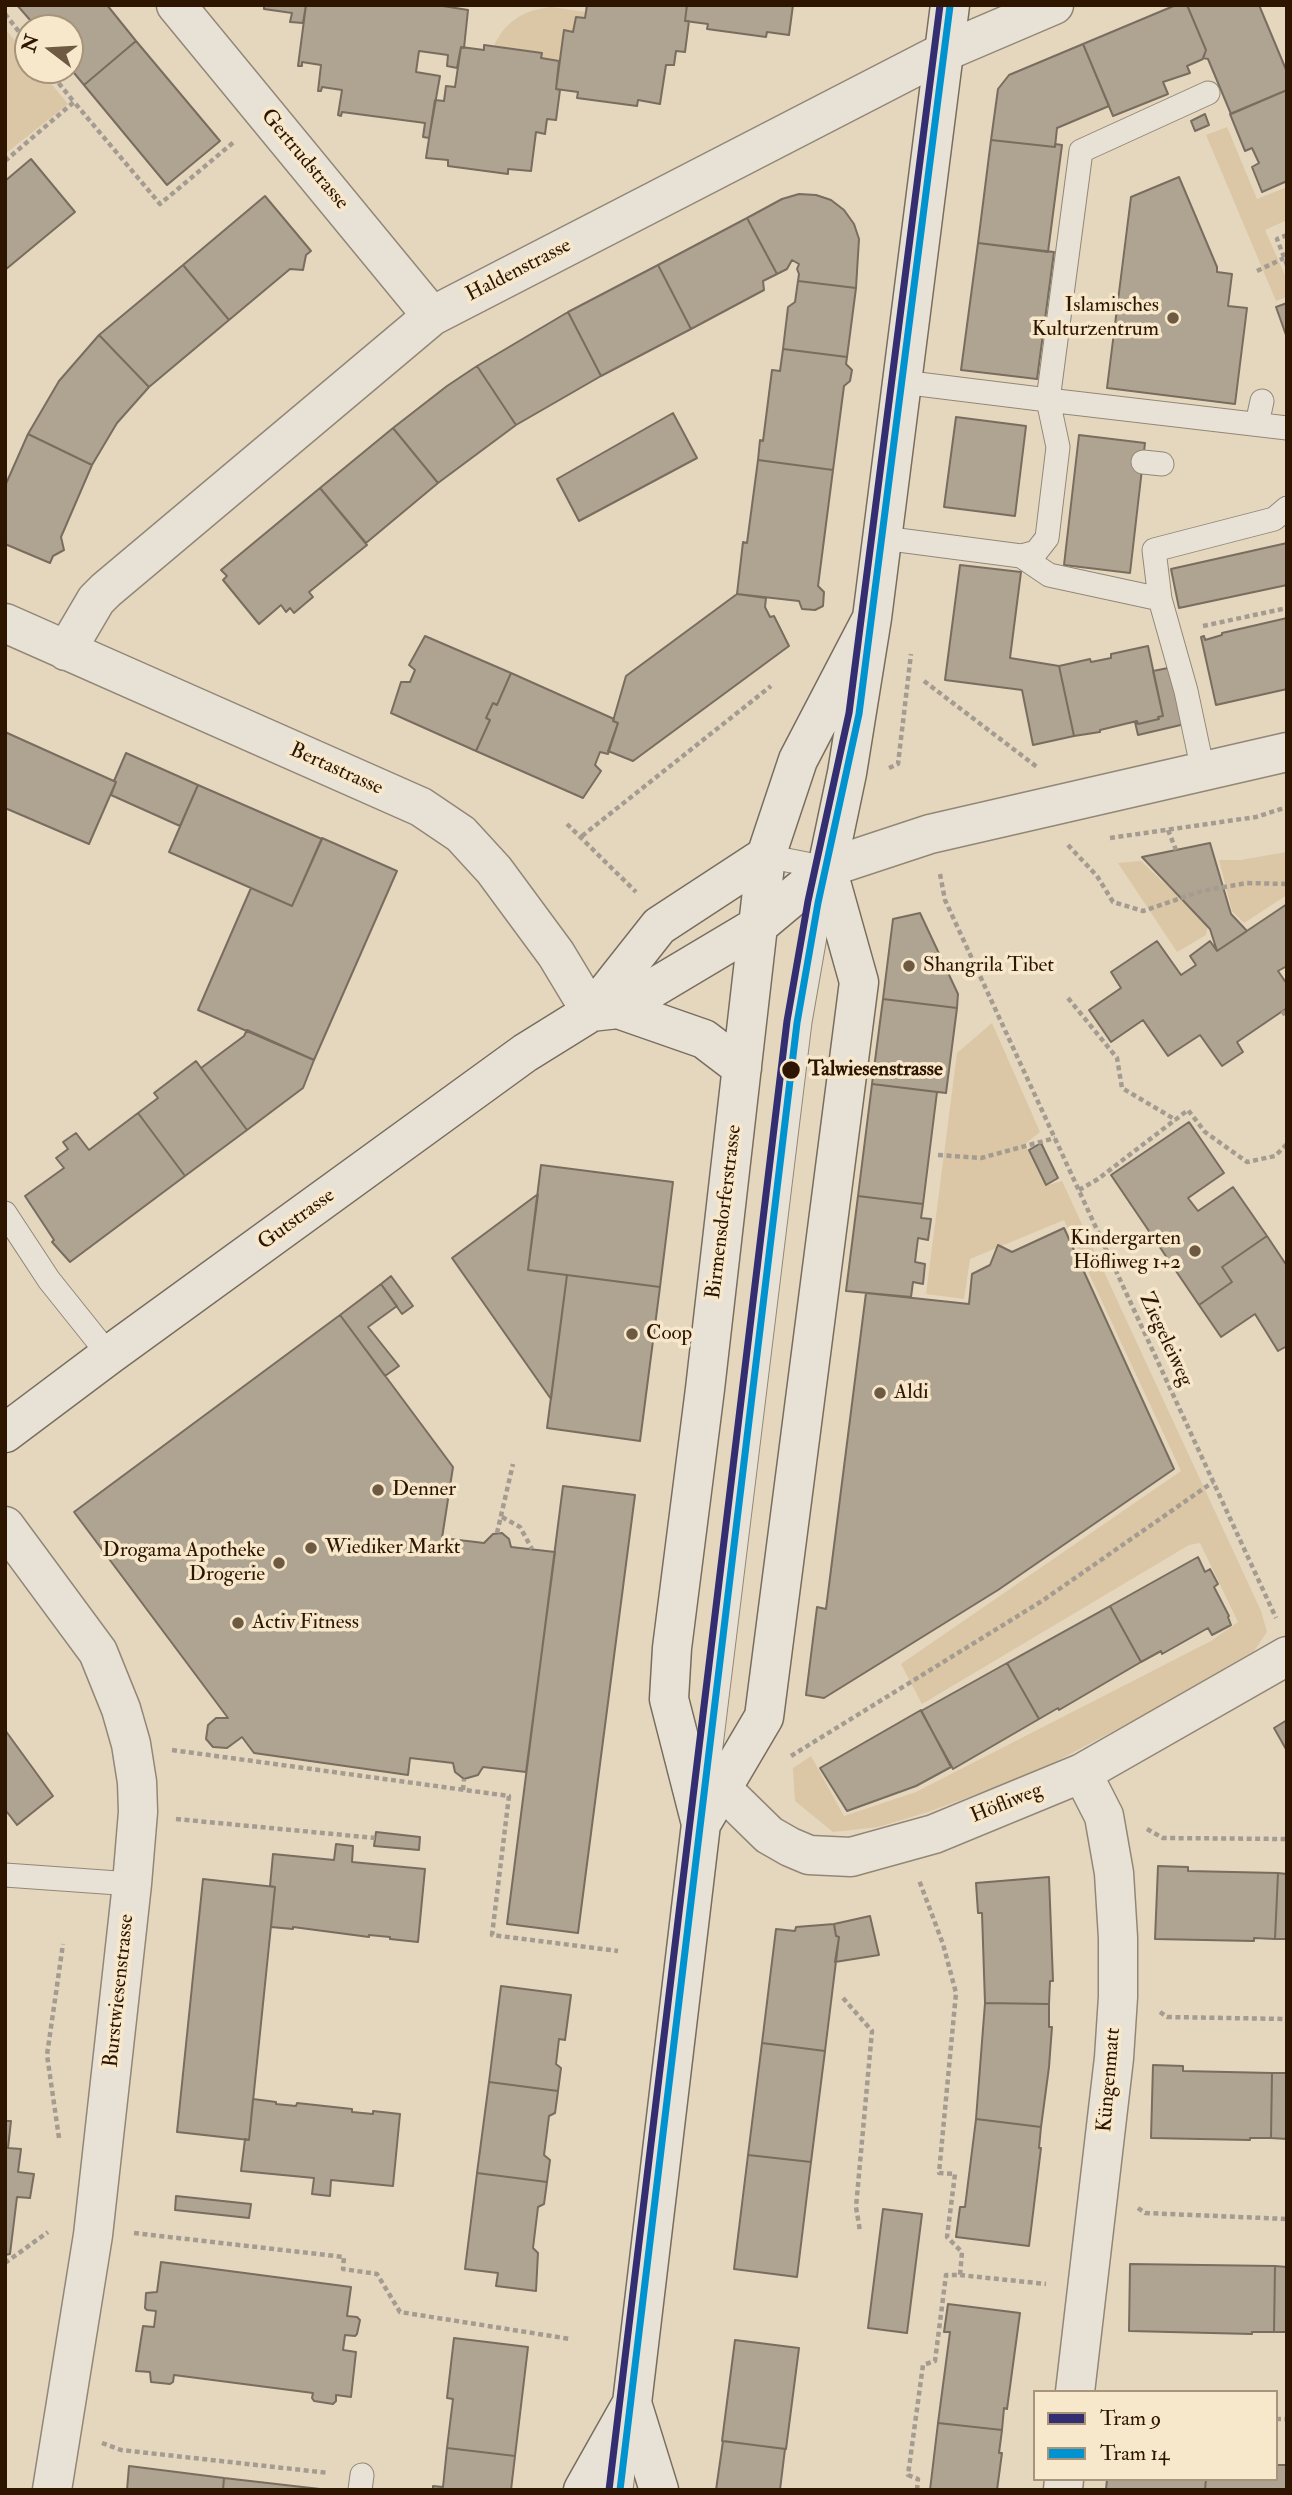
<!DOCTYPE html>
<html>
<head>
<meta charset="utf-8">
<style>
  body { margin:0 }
  #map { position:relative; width:1292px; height:2495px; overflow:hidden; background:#e5d7be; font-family:"IM FELL Double Pica",serif }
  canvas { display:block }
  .frame { position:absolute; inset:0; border:7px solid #2e1500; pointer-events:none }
  .legend { position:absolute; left:1033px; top:2390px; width:245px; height:91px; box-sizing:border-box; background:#f8e8cb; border:2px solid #a7947a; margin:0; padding:9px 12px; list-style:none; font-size:21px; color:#2e1500 }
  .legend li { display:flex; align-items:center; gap:14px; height:35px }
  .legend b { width:35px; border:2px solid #a7947a }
  .north { position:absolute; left:14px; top:14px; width:70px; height:70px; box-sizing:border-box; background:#f8e8cb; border:2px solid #a7947a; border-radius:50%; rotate:287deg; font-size:19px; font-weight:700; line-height:28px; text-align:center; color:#2e1500 }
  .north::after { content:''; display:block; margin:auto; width:24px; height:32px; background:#6e5942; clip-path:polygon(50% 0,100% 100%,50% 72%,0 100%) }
</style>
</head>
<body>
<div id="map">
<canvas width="1292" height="2495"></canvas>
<div class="frame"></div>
<ul class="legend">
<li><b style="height:9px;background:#322e71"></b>Tram 9</li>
<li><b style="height:9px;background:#0093d0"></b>Tram 14</li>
</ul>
<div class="north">N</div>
</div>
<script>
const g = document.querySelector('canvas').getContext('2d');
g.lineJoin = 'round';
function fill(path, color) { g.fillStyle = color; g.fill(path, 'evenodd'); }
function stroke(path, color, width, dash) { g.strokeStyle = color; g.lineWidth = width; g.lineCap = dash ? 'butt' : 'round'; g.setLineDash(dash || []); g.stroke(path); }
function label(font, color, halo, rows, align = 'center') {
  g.font = font + ' "IM FELL Double Pica",serif'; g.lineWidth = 7; g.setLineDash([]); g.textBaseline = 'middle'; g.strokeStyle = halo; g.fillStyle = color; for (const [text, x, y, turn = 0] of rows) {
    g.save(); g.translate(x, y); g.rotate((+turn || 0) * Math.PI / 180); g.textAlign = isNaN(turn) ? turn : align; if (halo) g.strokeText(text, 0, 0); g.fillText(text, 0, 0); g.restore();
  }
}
fill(new Path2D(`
  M551,7L586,12L585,18L576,17L573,32L564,31L559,61L541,58L542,53L494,46C505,21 524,10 551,7Z
  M5,29L28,56V70H40L68,104L5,154Z
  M1227,127L1257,199L1287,187V220L1265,230L1287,280V297L1276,301L1206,135Z
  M1287,852V895L1244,923L1232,911L1219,860H1240Z
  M1141,861L1208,925L1206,935L1177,952L1118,863Z
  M992,1023L1040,1132L1025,1144L1045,1186L1062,1181L1261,1611L1267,1632L1254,1651L1144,1715L1034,1773L928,1812L878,1827L833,1832L795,1801L793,1768L811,1756L844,1816L916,1792L1211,1641L1238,1622L1200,1543L1189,1545L922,1704L901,1664L1181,1471L1064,1220L970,1259L964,1299L926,1294L957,1053Z`), '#dbc6a5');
const building = new Path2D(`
  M17,5H107L136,41L84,85L70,68V28H37Z
  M264,5H306L303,23L290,22L292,13L264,9Z
  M306,5H437L468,10L464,48L461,47L457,68L447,66L448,55L419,51L416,72L440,76L429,138L423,137L425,123L342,112L341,116L338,115L342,90L322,87L321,91H318L321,65L302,62V66H298Z
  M587,5H687L685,21H689L685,52L676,51L674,65H666L660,104L638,100L637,106L577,98L578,92L556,89L564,30L573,32L576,17L585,18Z
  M687,5H793L789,35L767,32L766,37L707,29L708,24L685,21Z
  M1176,5H1187L1206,50L1203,59L1187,66L1190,73L1163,82L1168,94L1113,116L1083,44Z
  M1187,5H1259L1287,72V90L1231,114L1208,59L1203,58L1206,50Z
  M136,41L220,141L167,185L84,85Z
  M1083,44L1109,106L1057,128L1055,147L991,140L998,89L1009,75Z
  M484,45L542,53L541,58L559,61L556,89L560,90L556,120L547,119L545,134L536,132L531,171L508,169V174L448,166V160L426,158L435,100L444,101L446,86L455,87L461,47L484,50Z
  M1287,90V181L1262,192L1252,167L1259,163L1252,148L1245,151L1230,114Z
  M1205,114L1209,125L1195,131L1191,121Z
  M991,140L1055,147V144L1062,145L1048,252L978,243Z
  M31,159L75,212L5,270V181Z
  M1179,177L1217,267V272L1232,274L1228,306L1247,308L1235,404L1107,388L1131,197Z
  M799,194L816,195L831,200L844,210L854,224L859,239L856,288L798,281L799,274L797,269L799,264L792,260L787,269L777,274L747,218L782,199Z
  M265,196L311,251L306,255L303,270L290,269L229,320L183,265Z
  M747,218L777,274L763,281L764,290L691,329L658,265Z
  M978,243L1054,252L1037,379L961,370Z
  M183,265L229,320L149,387L99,335Z
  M658,265L691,329L601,376L568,312Z
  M798,281L856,288L847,357L783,349L788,307L795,302Z
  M1287,303V335H1286L1276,307Z
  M568,312L601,376L516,425L477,366Z
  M99,335L149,387L117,423L92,465L28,434L59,381Z
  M783,349L847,357L846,364L852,370L850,381L844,386L833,470L758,460L760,440L763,441L772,370L780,371Z
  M477,366L516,425L438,483L393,428L447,386Z
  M673,413L697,458L579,521L557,479Z
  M956,417L1026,426L1015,516L944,507Z
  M393,428L438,483L366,543L320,488Z
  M28,434L92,465L61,537L64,550L53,556L50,563L5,544V486Z
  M1079,435L1145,443L1130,573L1064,565Z
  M758,460L833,470L818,586L824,592L823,606L815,610L802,609L799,601L737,594L743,542L747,543Z
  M320,488L367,545L309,592L313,597L294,613L290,608L286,612L281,605L259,624L223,580L227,576L221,570Z
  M1287,543V585L1179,608L1171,569Z
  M960,565L1021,572L1010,658L1059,666L1074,736L1033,745L1022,690L945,680Z
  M737,594L766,598L765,607L770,617L774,616L789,646L633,761L608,751L618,723L613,721L626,676Z
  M1287,618V689L1216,705L1201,637L1204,636L1205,640L1222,635V633Z
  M425,636L511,673L497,705L493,703L486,718L490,720L476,751L391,713L401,682H410L415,670L409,665Z
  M1148,646L1163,716L1158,717L1159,719L1138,724L1137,721L1100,730V732L1074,736L1059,666L1090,659L1091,662L1111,658V654Z
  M1173,667L1185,724L1138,735L1135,722L1138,724L1159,719L1158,717L1163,716L1153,671Z
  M511,673L614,719L613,721L618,723L608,754L600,752L595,765L601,771L583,798L476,751L490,720L486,718L493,703L497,705Z
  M5,732L116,782L89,844L5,808Z
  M126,753L198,785L180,826L111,795L116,782L114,781Z
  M198,785L322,839L292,906L169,852Z
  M322,838L397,871L314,1060L198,1010L251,888L292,906Z
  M1210,843L1231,914L1247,931L1217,951L1210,929L1142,857Z
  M1287,904V966L1278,971L1287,984V1008L1237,1042L1243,1052L1222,1066L1200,1035L1168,1056L1143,1020L1111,1042L1089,1010L1121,988L1111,972L1157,941L1181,975L1196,965L1190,956L1210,941L1217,951Z
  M920,913L958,994L957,1008L883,999L893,919Z
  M883,999L957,1008L946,1093L872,1084Z
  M247,1030L314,1060L303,1088L247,1130L201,1068L244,1036Z
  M196,1061L247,1130L185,1176L138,1113L158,1098L154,1093Z
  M872,1084L937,1092L923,1204L858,1196Z
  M138,1113L185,1176L70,1262L52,1242L54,1240L25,1196L64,1168L56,1158L68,1149L63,1142L76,1133L89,1150Z
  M1189,1122L1224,1173L1188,1198L1198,1211L1233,1187L1267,1236L1222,1267L1232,1282L1199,1305L1111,1175Z
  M1041,1143L1058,1178L1046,1185L1029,1150Z
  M541,1165L673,1182L660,1287L528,1270Z
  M538,1194L528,1270L567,1275L551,1399L452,1258Z
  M858,1196L923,1204L921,1218L931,1219L928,1240L918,1238L915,1262L925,1264L923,1284L913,1282L911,1297L846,1291Z
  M1064,1228L1174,1469L998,1590L824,1698L806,1695L817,1607L826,1609L866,1293L969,1304L972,1274L990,1265L998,1245L1012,1252Z
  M1267,1236L1287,1266V1346L1278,1351L1255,1314L1221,1337L1199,1305L1232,1282L1222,1267Z
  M567,1275L660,1287L640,1441L547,1428Z
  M391,1276L413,1306L402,1314L381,1284Z
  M381,1284L397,1306L368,1327L399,1366L385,1376L340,1315Z
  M340,1315L453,1467L442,1538L484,1543L493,1534L502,1533L509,1539L511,1547L555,1552L526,1772L483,1767L478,1775L464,1779L455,1772L453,1763L410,1758L408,1775L254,1753L242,1737L227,1748L213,1747L206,1739L208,1725L216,1718H228L74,1512Z
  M563,1486L635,1495L578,1933L507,1924Z
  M1198,1557L1205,1572L1210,1569L1218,1584L1214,1587L1229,1616L1228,1617L1231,1625L1212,1635L1208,1628L1162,1654L1161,1651L1141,1662L1110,1606Z
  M1110,1606L1141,1662L1059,1710L1058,1708L1039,1719L1007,1663Z
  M1007,1663L1039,1719L953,1769L921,1711Z
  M921,1710L951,1767L916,1786L847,1811L820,1768Z
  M1287,1720V1751L1274,1728Z
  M5,1730L53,1796L17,1825L7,1812L5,1813Z
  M376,1832L420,1837L419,1850L374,1846Z
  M336,1844L353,1846L352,1862L425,1869L418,1942L390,1939V1937L369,1935V1937L293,1927V1929L271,1927L275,1887L270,1886L273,1854L334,1860Z
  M1158,1866L1188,1867V1871L1278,1873L1275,1939L1254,1938V1941L1155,1939Z
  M1278,1873L1287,1874V1939H1275Z
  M1049,1877L1053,1981H1050L1049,2004L985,2003L982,1913H978L976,1883Z
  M203,1879L275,1887L249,2140L177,2132Z
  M870,1916L879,1955L835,1962L839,1937L836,1936L834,1924Z
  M834,1924L836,1936L839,1937L825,2051L762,2043L776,1929L795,1931L796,1927Z
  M501,1986L571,1995L565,2040L559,2039L556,2064L561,2068L558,2091L489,2082Z
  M985,2003L1049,2004V2027H1052L1049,2067L1041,2127L976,2119Z
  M762,2043L825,2051L811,2162L748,2155Z
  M1153,2065L1183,2066V2071L1272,2073L1271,2138H1250V2140L1151,2138Z
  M1272,2073H1287V2139L1271,2138Z
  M489,2082L558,2091L555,2113L549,2116L544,2155L550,2160L547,2182L477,2173Z
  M253,2099L276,2102V2104L296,2106L297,2103L352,2109V2112L373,2114V2111L400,2114L393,2186L331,2180L330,2196L312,2194L314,2178L241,2171L245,2139L249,2140Z
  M976,2119L1041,2127L1039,2148H1041L1029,2246L956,2237L960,2207H965Z
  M5,2121H11L8,2148L21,2149L18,2172L34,2174L30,2198L17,2197L10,2254L5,2255Z
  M748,2155L811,2162L797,2277L734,2269Z
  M477,2173L547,2182L544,2204L538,2207L533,2248L538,2253L536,2291L496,2286L498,2273L465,2269Z
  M176,2196L251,2204L249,2218L175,2210Z
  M883,2209L922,2214L907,2333L868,2328Z
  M161,2262L351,2287L347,2316L357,2317L360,2320L357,2334L355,2336L345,2335L343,2350L356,2352L351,2397L336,2395V2401L333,2404L314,2401L312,2398L313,2393L174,2375L173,2382L170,2384L151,2382L150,2372L136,2371L143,2326L154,2327L156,2311L147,2310L145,2308L146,2293L157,2292Z
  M1130,2264L1275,2266L1274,2332H1252V2334L1129,2331Z
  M1275,2266L1287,2267V2332H1274Z
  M948,2304L1020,2313L1007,2409L1004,2408L1002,2430L938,2423L950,2332H944Z
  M454,2338L528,2347L515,2456L447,2448L453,2399L447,2398Z
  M735,2340L799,2348L786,2449L722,2441Z
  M938,2423L1002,2430L999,2453H1002L997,2490H930Z
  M723,2441L785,2449L780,2490H716Z
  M447,2448L515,2456L511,2490H433V2486L443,2487Z
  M1276,2465H1287V2490H1205L1206,2479H1276Z
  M129,2466L224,2478L223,2490H127Z
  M224,2478L320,2489L223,2490Z
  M1107,2479H1206L1205,2490H1106Z`);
fill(building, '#afa392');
stroke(building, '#786d5e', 2);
const service = new Path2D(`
  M1208,93L1081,151L1048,400L1287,428
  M1257,424L1262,401
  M1143,462L1162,464
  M883,538L1021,556L1036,552L1047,538L1058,447L1048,400L902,382
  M1021,556L1049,575L1160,599
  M1203,771L1186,691L1160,599L1154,550L1274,519L1287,508
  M5,1213L49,1280L109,1355
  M704,1803L800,1022L827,868L766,856
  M5,1875L132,1884
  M360,2490L362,2475
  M621,2490L629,2423`);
const minor = new Path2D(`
  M176,5L432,316
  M5,623L421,807L461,834L494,870L556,954L591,1012
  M66,651L96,600L106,590L432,316L944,52L1054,5
  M827,868L930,834L1287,752
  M5,1526L98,1652L121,1709L131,1744L137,1782L138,1812L132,1884L93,2235L52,2490
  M722,1789L769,1835L790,1847L809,1855L851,1857L934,1834L1082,1773L1287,1656
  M1075,2392L1114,2058L1118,1997V1938L1114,1873L1104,1816L1082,1773
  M1063,2490L1064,2479`);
const secondary = new Path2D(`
  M618,1009L704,1039L742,1068
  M591,1012L618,1009L759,925L827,868
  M5,1433L109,1355L525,1053L591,1012L659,926L766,856
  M701,1824L764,1717L859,982L827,868L847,773L872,618L950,5
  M632,2403L659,2490
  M583,2490L632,2403L701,1824L669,1699L672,1648L705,1389L766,856L798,760L872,618`);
stroke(service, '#928777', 25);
stroke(minor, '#928777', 41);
stroke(secondary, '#786d5e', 41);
stroke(new Path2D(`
  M5,14L28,43
  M48,70L74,102
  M5,161L74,102L160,204L235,141
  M1287,235L1277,239L1287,265
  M1257,271L1284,258
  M1203,626L1287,608
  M924,681L1037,767
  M889,768L898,764L911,654
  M567,824L636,892
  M1168,830L1176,850
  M582,836L771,686
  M1110,838L1256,817L1287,807
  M1068,845L1097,876L1113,902L1143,911L1202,891L1247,883L1287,884
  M940,874L945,900L1276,1618
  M1068,998L1117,1058L1122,1088L1176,1120
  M1282,1011L1287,1017
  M938,1155L981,1158L1055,1138
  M1079,1190L1098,1179L1188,1110L1205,1132L1247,1162L1275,1156L1287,1144
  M502,1517L520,1527L532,1549
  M497,1533L513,1464
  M172,1750L509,1796L492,1935L618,1951
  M791,1756L1042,1601L1213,1482
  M463,1790L464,1779
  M176,1819L375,1838
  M1147,1829L1163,1838L1287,1839
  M843,1998L872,2031L856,2207L860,2231
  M1160,2012L1167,2017L1287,2019
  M59,2138L47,2055L63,1944
  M1138,2208L1145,2213L1287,2219
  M134,2233L344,2257L343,2269L377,2274L400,2312L570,2339
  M5,2263L48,2232
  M960,2275L1046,2284
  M1276,2419H1287
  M102,2443L121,2450L329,2473
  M917,2490L918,2479L908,2475L923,2365L935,2361L946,2275H960L962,2252L947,2237L955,2174L939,2173L956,1993L943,1944L919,1880`), '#a49c91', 4.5, [5, 3.5]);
stroke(service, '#e8e2d6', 23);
stroke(minor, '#e8e2d6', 38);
stroke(secondary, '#e8e2d6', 38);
stroke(new Path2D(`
  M609,2490L787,1021L808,901L849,713L940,5`), '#322e71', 7);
stroke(new Path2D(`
  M620,2490L797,1023L818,903L859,714L950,6`), '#0093d0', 7);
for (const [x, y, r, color] of [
  [1173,318,7,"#6e5942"],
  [909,966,7,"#6e5942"],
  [791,1070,10,"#2e1500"],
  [1195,1251,7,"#6e5942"],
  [632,1334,7,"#6e5942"],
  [880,1393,7,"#6e5942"],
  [378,1490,7,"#6e5942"],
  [311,1548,7,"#6e5942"],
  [279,1563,7,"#6e5942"],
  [238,1623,7,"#6e5942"]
]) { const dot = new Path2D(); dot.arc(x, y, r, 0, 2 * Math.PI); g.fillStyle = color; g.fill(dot); stroke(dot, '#f8e8cb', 2.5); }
label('21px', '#2e1500', '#f8e8cb', [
  ["Gertrudstrasse",304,160,50],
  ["Haldenstrasse",519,271,-27],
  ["Bertastrasse",336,770,24],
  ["Birmensdorferstrasse",725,1212,-83],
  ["Gutstrasse",297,1220,-36],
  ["Ziegeleiweg",1165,1340,65],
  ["Höfliweg",1007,1804,-22],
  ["Burstwiesenstrasse",120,1991,-84],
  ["Küngenmatt",1110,2080,-85]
]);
label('21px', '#2e1500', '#f8e8cb', [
  ["Islamisches",1159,306,"right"],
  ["Kulturzentrum",1159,330,"right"],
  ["Shangrila Tibet",923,966],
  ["Kindergarten",1181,1239,"right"],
  ["Höfliweg 1+2",1181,1263,"right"],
  ["Coop",646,1334],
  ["Aldi",894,1393],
  ["Denner",392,1490],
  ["Wiediker Markt",325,1548],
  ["Drogama Apotheke",265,1551,"right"],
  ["Drogerie",265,1575,"right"],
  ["Activ Fitness",252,1623]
], 'left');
label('bold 21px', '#2e1500', '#f8e8cb', [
  ["Talwiesenstrasse",808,1070]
], 'left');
</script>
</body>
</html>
